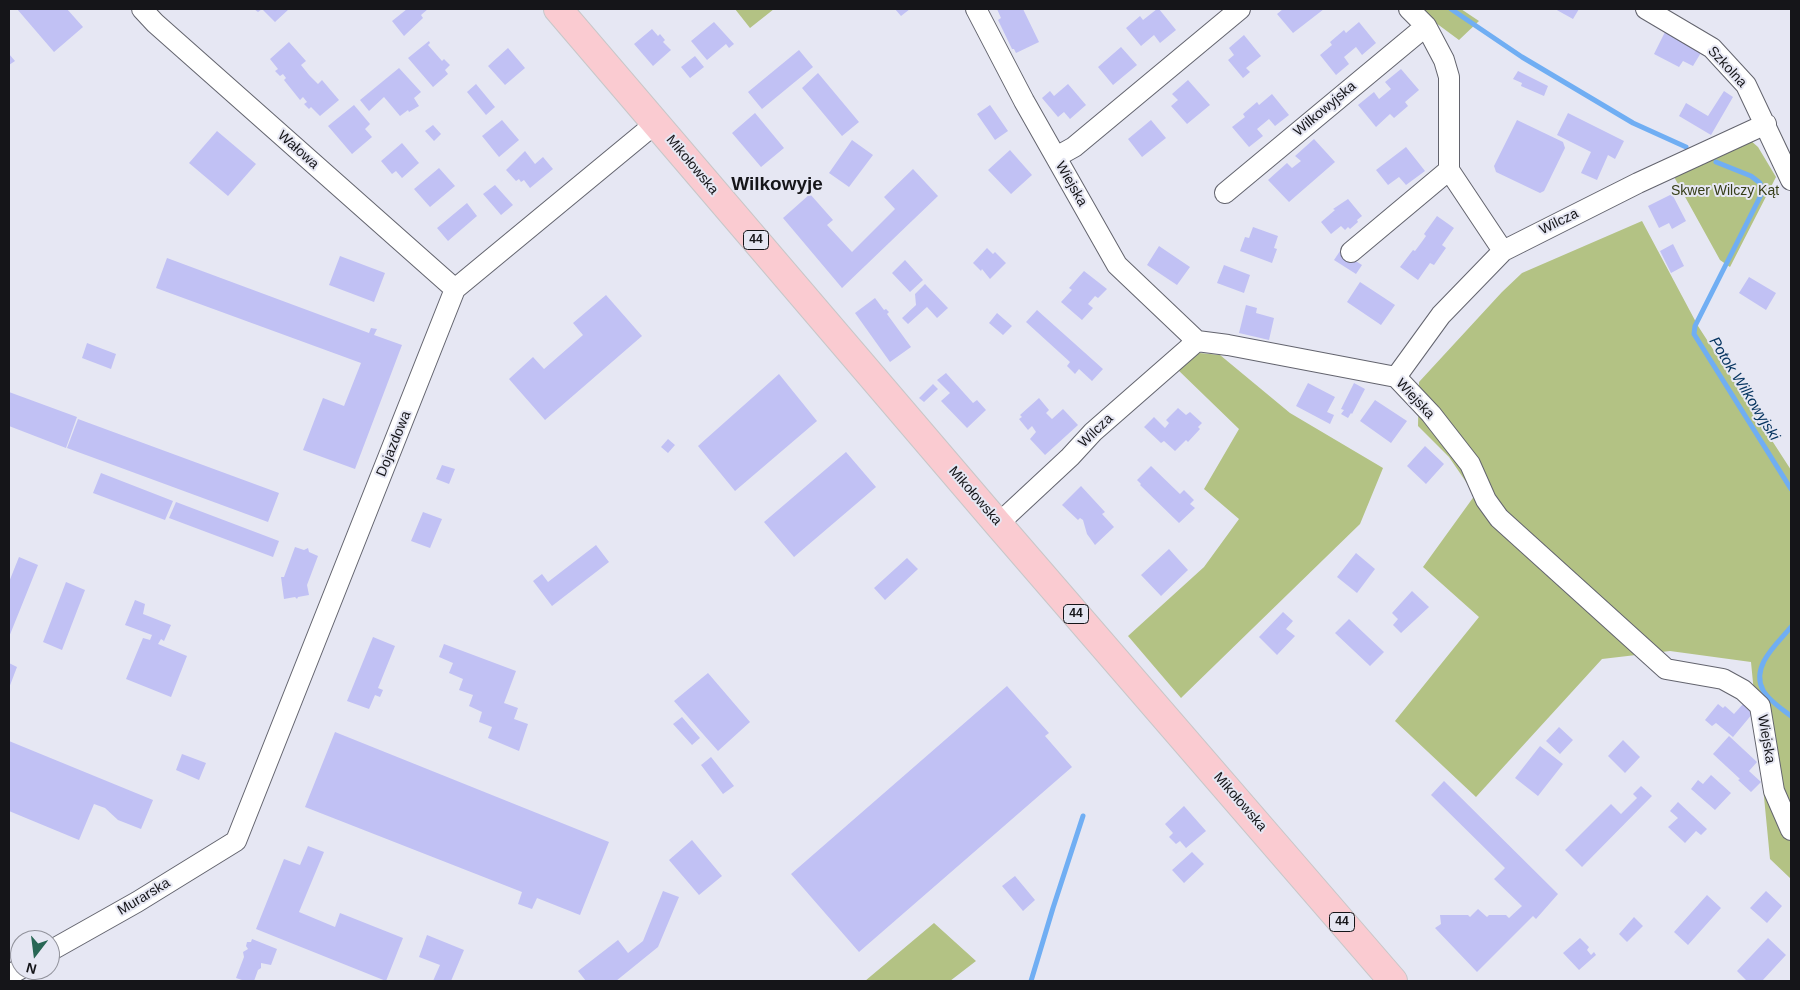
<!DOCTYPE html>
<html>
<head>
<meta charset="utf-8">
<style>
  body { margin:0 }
  #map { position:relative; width:1800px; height:990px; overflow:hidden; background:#e6e7f3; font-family:Helvetica,sans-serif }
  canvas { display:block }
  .frame { position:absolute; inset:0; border:10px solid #151519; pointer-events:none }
  .north { position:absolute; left:10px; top:930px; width:50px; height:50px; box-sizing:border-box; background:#e6e7f3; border:1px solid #92939c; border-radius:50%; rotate:195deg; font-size:14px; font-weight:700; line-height:20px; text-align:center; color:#151519 }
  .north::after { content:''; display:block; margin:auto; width:18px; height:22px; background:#286755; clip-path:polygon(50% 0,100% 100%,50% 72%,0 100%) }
</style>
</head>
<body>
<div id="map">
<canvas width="1800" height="990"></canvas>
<div class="frame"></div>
<div class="north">N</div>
</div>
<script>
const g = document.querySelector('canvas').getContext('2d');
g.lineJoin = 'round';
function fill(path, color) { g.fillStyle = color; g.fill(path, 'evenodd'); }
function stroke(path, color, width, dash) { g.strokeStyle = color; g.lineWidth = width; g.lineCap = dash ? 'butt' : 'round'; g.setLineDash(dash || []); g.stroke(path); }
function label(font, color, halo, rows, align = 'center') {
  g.font = font + ' Helvetica,sans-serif'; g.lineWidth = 4; g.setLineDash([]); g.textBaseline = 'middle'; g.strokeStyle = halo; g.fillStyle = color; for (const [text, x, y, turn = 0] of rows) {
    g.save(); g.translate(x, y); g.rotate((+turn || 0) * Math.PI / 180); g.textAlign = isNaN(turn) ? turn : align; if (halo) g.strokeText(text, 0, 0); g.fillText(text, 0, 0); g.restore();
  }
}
fill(new Path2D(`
  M735,9H774L750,28Z
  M1417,9H1461L1479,21L1459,40Z
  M1750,140L1758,147L1776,177L1730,267L1720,260L1673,175Z
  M1642,221L1698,326L1791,470V879L1770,859L1751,662L1670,651L1602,659L1476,797L1395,721L1479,617L1423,567L1475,495L1449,457L1418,426L1419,382L1502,292L1522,273Z
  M1200,353L1220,355L1290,413L1383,468L1360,524L1181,698L1128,636L1204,567L1239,519L1204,489L1239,429L1176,368L1190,356Z
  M934,923L976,961L950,981H865Z`), '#b3c284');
stroke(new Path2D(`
  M1451,9L1522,57L1633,123L1686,147
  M1716,162L1751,176L1760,183L1762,193L1695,326L1694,334L1791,489
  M1791,627C1778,643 1750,666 1763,690C1768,700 1782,709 1791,716
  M1031,981L1053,908L1083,816`), '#70aef3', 5);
fill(new Path2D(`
  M17,9H67L83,27L54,52Z
  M254,9H289L275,22L262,9L258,12Z
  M407,9H428L421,15L423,18L404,36L392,21Z
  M895,9H910L901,16Z
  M997,9H1023L1039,42L1016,53L1014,49H1012L998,20L1001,18Z
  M1157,9H1159L1176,30L1160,43L1154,35L1141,46L1126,28L1140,16L1143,20Z
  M1283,9H1324L1293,33L1277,14Z
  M1555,9H1579L1573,19Z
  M714,22L734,44L729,48L726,44L707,60L691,41Z
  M1359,22L1376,43L1362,55L1356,47L1344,57L1349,64L1336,75L1320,55L1332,45L1330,42L1344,30L1346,33Z
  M652,29L658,36L660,34L665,40L663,42L671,50L653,66L634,44Z
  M1666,30L1702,51L1693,66L1683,61L1679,67L1654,54Z
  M1244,35L1261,56L1246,68L1250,72L1243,78L1228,60L1234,55L1229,48Z
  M429,41L430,43L428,45L442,61L444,59L450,65L445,70L448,74L433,87L408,58Z
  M289,42L306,61L301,65L309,75L318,84L322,80L339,100L320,116L311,107L309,109L304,104L307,102L303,97L300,100L284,80L286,78L283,74L280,76L275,71L278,69L270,59Z
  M1121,47L1137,65L1113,85L1098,67Z
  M508,48L525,68L505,85L488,66Z
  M799,50L813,67L762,109L748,92Z
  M9,54L15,61L9,65Z
  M695,56L704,67L690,78L681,67Z
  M399,68L421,92L414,98L419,106L409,112L408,110L400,116L384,97L369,111L360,100Z
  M1401,69L1419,90L1405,102L1408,106L1394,118L1390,114L1376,127L1358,105L1374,92L1379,99L1391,89L1385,82Z
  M1518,71L1548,86L1544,96L1521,86L1522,83L1513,79Z
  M818,73L859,122L842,136L802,88Z
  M1188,80L1210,105L1187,124L1171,106L1178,100L1172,94Z
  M476,84L495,107L486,115L467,92Z
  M1068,84L1086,105L1070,119L1064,112L1058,117L1042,98L1050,91L1054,96Z
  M1724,91L1733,97L1711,135L1679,116L1686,103L1708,116Z
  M1272,94L1289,115L1275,126L1269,119L1257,129L1263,136L1249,147L1232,127L1245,117L1243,114L1257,102L1259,105Z
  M354,105L370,124L365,129L372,137L352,154L328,126Z
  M990,105L1008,131L995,140L977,114Z
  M755,113L784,148L761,167L732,133Z
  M1568,113L1624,141L1615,159L1608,155L1597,180L1581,173L1591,152L1557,135Z
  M502,120L519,140L499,157L482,136Z
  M1151,120L1166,138L1142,157L1128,139Z
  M1517,120L1563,142L1565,148L1544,191L1540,193L1496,172L1494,166Z
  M433,125L441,134L434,141L425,131Z
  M217,131L256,164L228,196L189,163Z
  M1314,139L1335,162L1289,202L1268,180L1287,163L1292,168L1301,161L1295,156Z
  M852,140L873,155L849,187L829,173Z
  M402,143L419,163L402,178L396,171L392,174L381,161Z
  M1406,147L1425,171L1406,185L1399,177L1388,185L1376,170Z
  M1010,150L1032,175L1011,194L988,170Z
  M525,151L535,164L543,157L553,169L530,188L524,180L521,182L519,179L516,181L506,170Z
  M439,168L455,186L430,207L414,189Z
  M913,169L938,196L842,288L783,218L810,194L833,220L827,225L852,252L895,209L884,197Z
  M495,185L513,205L501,215L483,194Z
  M1672,194L1686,221L1672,229L1669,223L1659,228L1648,206Z
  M1348,199L1362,216L1357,220L1358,222L1350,229L1348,227L1345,230L1341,226L1331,234L1321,222L1335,210L1333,209Z
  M467,203L477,216L448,241L437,228Z
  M1437,216L1454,228L1442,245L1446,248L1434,265L1430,263L1418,280L1400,267L1413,250L1415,251L1421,243L1426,236L1424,234Z
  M1253,227L1278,236L1274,248L1277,249L1272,263L1240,251L1245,237L1249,238Z
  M1673,244L1684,266L1671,273L1660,251Z
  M1159,246L1190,267L1177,285L1147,265Z
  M987,248L993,254L995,252L1006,263L990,279L982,269L981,271L973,263Z
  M1340,251L1362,265L1356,274L1334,260Z
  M340,256L385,273L374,302L329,285Z
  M167,258L369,333L371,328L377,329L374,335L402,345L355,469L303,450L323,398L344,406L361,363L156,288Z
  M905,260L923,280L910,292L892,273Z
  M1224,265L1250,275L1244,293L1217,283Z
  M1084,271L1107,289L1098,298L1095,296L1088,304L1093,308L1082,320L1061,302L1072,290L1069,288Z
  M1749,277L1776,293L1766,310L1739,293Z
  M1360,282L1395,305L1381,325L1347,302Z
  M925,284L948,308L937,318L927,307L908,324L902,318L916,305L915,294Z
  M606,295L642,336L545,420L509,379L533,357L544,369L583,335L573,323Z
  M875,298L884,310L886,309L889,312L887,314L911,347L890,362L855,313Z
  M1246,305L1257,308L1256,313L1274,318L1269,340L1239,333Z
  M1037,310L1103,369L1092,381L1079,369L1075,374L1067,366L1070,362L1026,322Z
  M997,313L1012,326L1003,335L989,323Z
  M87,343L116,354L111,369L82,358Z
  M946,373L973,403L977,400L986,410L967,428L941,401L950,393L937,380Z
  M779,374L817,421L735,491L698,446Z
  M1308,383L1335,397L1327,412L1334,415L1330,424L1296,406Z
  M1354,383L1365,389L1352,414L1351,413L1348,418L1341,414L1344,410L1341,409Z
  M933,384L938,389L924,402L919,398Z
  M9,392L77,417L66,448L9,426Z
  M1039,398L1049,410L1046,413L1052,419L1063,409L1078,425L1045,455L1030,439L1036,432L1032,426L1028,430L1019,419L1022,417L1020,415Z
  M1375,400L1407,421L1391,443L1360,421Z
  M1178,408L1186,415L1190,412L1202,423L1198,427L1200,429L1188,442L1186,440L1175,451L1164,441L1161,443L1144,427L1154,417L1165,428L1169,423L1166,420Z
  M78,419L279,493L268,522L67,448Z
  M668,439L675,445L668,453L661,447Z
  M1425,446L1444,464L1426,484L1407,466Z
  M846,452L876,487L794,557L764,522Z
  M442,465L455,469L449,484L436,479Z
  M1151,466L1180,494L1184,490L1194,500L1190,504L1195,508L1179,523L1140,485L1141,484L1137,480Z
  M101,473L173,501L165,520L93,493Z
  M1081,486L1105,512L1102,514L1114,527L1095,545L1087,534L1083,520L1080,518L1078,520L1062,505Z
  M176,502L279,541L273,557L169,518Z
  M423,512L442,519L430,548L411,541Z
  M596,545L609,562L552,606L533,581L542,574L548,582Z
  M295,547L304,550L308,548L309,552L318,556L307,585L309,595L298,597L297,599L295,597L284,599L281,577H284Z
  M1169,549L1188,570L1161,596L1141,575Z
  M1356,553L1375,569L1357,593L1337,577Z
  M19,557L38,565L9,637V582Z
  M907,558L918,569L885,600L874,588Z
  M66,582L85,590L62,650L43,642Z
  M1412,591L1429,607L1401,633L1393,625L1398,619L1392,613Z
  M135,600L145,604L143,614L171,625L164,641L161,639L158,644L187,656L171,697L126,679L143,638L150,640L152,635L125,625Z
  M1283,612L1293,621L1286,629L1295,636L1277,655L1259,637Z
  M1349,619L1384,652L1370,666L1335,633Z
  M373,637L395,646L378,688L383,690L380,697L375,695L369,709L347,701Z
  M444,644L516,671L504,703L518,708L514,719L528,724L519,751L488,738L492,727L479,722L482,712L469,706L473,695L459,690L463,679L449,673L453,663L439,657Z
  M9,663L17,667L9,688Z
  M708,673L750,722L718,751L674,701Z
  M1007,686L1049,733L1045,736L1072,767L859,952L791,874Z
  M1718,704L1723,708L1725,706L1734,714L1743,704L1753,713L1733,737L1716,723L1712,726L1705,720Z
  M682,717L700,738L692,745L673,724Z
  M1559,727L1573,740L1560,754L1546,741Z
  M335,732L609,842L580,915L537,898L532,909L518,904L522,892L305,807Z
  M1729,736L1757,762L1749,771L1761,782L1751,792L1738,780L1740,779L1713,754Z
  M1623,740L1640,757L1625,773L1608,756Z
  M9,741L153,800L141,829L118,820L105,808L94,804L79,840L9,811Z
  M1540,746L1563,764L1538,796L1515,778Z
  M182,754L206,763L199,780L176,770Z
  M711,757L734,786L723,794L701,765Z
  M1711,775L1731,793L1715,810L1691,789L1698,780L1703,784Z
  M1444,781L1558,894L1536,919L1533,916L1477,972L1435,928L1441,924L1440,915H1468L1470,917L1478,909L1487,917L1489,915H1506L1509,918L1522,906L1494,879L1505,868L1431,795Z
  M1641,786L1652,796L1582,867L1565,850L1611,804L1621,814L1637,798L1633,794Z
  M1678,802L1707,829L1701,835L1696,831L1685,843L1668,827L1678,818L1670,811Z
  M1184,806L1206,831L1186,848L1180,841L1176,844L1169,837L1173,833L1165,824Z
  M692,840L722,876L699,895L669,860Z
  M308,846L324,852L299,912L335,927L340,913L403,938L386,981L256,929L284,859L300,865Z
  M1192,852L1204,864L1184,883L1172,870Z
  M1015,876L1035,900L1023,911L1002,886Z
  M663,891L679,897L658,947L616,981H586L578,971L618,940L628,953L643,941Z
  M1766,891L1782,906L1767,923L1750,908Z
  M1707,895L1721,908L1688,945L1674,932Z
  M1634,917L1643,926L1627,942L1619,934Z
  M427,935L464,950L451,981H433L440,965L419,957Z
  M1580,938L1589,947L1587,950L1591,955L1594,952L1596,955L1579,970L1563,953Z
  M1768,938L1786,955L1762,981H1747L1737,971Z
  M252,939L277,949L271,965L261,963V968L258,970L254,981H245L236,978L244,957L243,952L248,949L246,946L247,942H251Z`), '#c1c1f4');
const minor = new Path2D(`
  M142,9L155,23L455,289
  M976,9L1024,101L1117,265L1197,341L1228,345L1396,377L1431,414L1470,464L1486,500L1499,518L1666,669L1723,679L1743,690L1760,706L1774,791L1791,830
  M1409,9L1426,26L1444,60L1449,77V170L1503,251
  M1646,9L1712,48L1746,85L1791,180
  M1056,157L1074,147L1240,9
  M1225,193L1426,26
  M1351,252L1449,170
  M1396,377L1441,315L1503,251L1638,183L1766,124
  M998,524L1070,457L1093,432L1197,341
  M50,951L137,902L236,841L455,289L656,123
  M9,975L20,969`);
const primary = new Path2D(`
  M558,9L998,524L1393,981`);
stroke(minor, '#63646e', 22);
stroke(primary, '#c7c7c8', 30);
stroke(minor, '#fff', 20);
stroke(primary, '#facbd1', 28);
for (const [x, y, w] of [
  [756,240,25],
  [1076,614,25],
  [1342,922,25]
]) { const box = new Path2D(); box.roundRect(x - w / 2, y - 9.5, w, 19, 4); g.fillStyle = '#e6e7f3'; g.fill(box); stroke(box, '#151519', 1); }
label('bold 12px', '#151519', null, [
  ["44",756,240],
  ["44",1076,614],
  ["44",1342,922]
]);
label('14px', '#151519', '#e6e7f3', [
  ["Szkolna",1727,67,47],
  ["Wilkowyjska",1325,109,-40],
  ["Wałowa",298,150,42],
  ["Mikołowska",692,165,50],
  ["Wiejska",1071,184,60],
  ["Wilcza",1559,222,-26],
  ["Wiejska",1415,399,47],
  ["Wilcza",1096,431,-44],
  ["Dojazdowa",394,444,-68],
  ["Mikołowska",975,496,49],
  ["Wiejska",1766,739,80],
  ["Mikołowska",1240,802,49],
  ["Murarska",144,897,-31]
]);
label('14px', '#353d17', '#e6e7f3', [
  ["Skwer Wilczy Kąt",1725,191]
]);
label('italic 15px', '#073560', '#e6e7f3', [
  ["Potok Wilkowyjski",1744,389,58]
]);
label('bold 19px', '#151519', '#e6e7f3', [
  ["Wilkowyje",777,185]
]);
</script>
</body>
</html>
